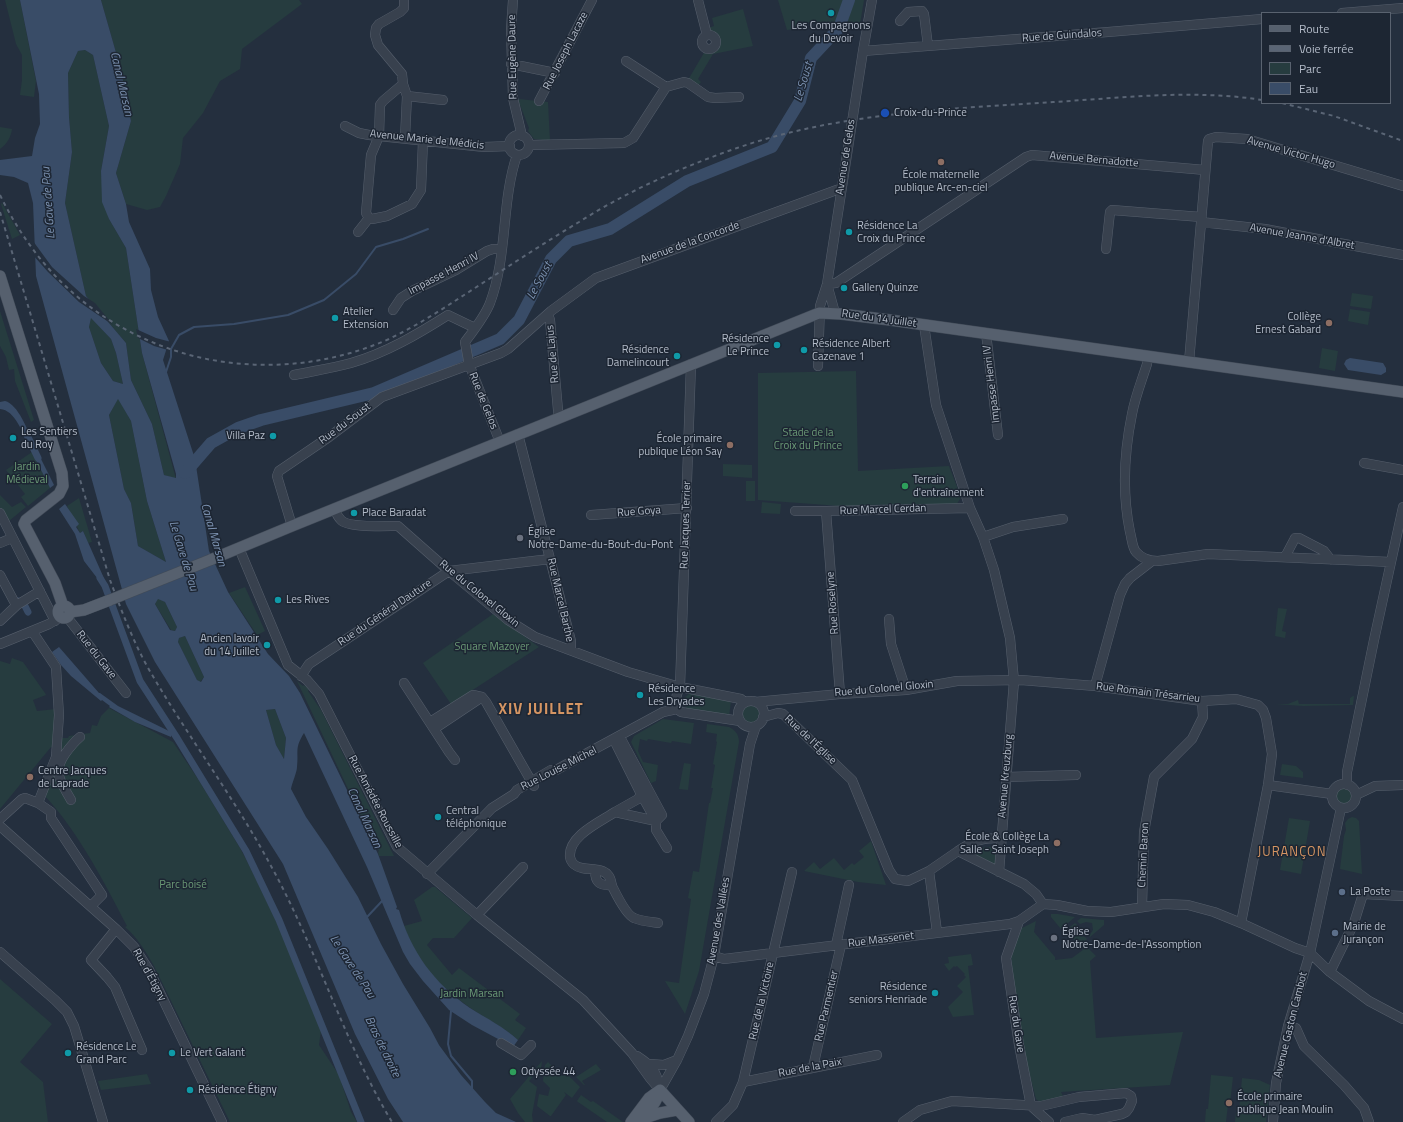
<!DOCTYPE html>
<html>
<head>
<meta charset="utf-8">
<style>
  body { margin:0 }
  #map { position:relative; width:1403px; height:1122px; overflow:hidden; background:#242f3e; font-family:"Titillium Web",sans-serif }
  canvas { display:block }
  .legend { position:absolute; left:1261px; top:12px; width:130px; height:92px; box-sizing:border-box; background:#1d2633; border:1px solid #59626f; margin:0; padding:5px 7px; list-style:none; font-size:12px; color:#b4bcc9 }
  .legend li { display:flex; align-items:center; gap:8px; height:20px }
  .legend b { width:20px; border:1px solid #59626f }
</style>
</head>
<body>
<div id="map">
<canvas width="1403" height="1122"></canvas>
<ul class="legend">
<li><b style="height:5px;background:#56606e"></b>Route</li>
<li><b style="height:5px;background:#5a6575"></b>Voie ferrée</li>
<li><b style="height:11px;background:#263c3f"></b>Parc</li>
<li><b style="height:11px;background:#394c67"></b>Eau</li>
</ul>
</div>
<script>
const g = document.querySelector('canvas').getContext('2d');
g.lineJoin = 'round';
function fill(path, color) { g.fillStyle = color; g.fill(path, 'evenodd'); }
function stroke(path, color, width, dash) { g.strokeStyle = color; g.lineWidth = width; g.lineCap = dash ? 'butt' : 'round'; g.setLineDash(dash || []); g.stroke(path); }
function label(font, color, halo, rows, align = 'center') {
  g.font = font + ' "Titillium Web",sans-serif'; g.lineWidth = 3; g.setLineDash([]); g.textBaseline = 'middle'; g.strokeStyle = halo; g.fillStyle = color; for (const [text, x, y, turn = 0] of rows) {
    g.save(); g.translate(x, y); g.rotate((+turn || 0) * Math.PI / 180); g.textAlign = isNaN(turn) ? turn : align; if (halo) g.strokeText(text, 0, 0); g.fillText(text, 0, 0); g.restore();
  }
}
fill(new Path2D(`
  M5,0H20L36,81L34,97L20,95L22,80V55L16,44Z
  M101,0H299L302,4L242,49L240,69L220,81L203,113L183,138L180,164L166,196L160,207L147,210L126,204L116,173L131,121L121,70Z
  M778,0H864L859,30L798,21L794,29L787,30Z
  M743,9L753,46L713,54L698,79L701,82L697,87L688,80L705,51L714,50L718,45L719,41L716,35L709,32L708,28L714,26L712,18Z
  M85,50L93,55L109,126L101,171L109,219L126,248L142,353L176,479L164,475L152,424L131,380L126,343L86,296L65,203L72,152L69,117L68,73L78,51Z
  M519,99L548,102L550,141L534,139L528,131L529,128L518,100Z
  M0,127L12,129C11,137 7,144 0,149Z
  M2,203L20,235L12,239L1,204Z
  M1352,293L1373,296L1371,309L1350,306Z
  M1350,309L1370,312L1368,325L1348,321Z
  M0,311L34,420L31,422L15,381L14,369L9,370L6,357L0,346Z
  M91,317L111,339L116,353L123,384L113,381L101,363L89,327Z
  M1322,348L1338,351L1335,371L1319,368Z
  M856,371L858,471L949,466L961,497L957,504L859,505L854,507L758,500V373Z
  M118,398L131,421L147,501L166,562L138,546L131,503L124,489L109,415Z
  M32,452L50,488L28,506L21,497L25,494L6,470Z
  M723,464L752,465V478L723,476Z
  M746,481H755V501H746Z
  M0,495L12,507L21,502L26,507L9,521L0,509Z
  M79,498L92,542L88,543L83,531L80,533L67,506Z
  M762,502L781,504L780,514L761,513Z
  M245,587L265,631L257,635L229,593Z
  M158,598L165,602L177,627L175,631L171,630L155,604Z
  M1278,608L1287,609L1282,631L1286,632L1285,638L1275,636Z
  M493,614L539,647L451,704L423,663Z
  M185,636L204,677L200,682L197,680L178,642L179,638Z
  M12,658L23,662L45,693L46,695L33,700L37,711L56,709L55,747H51L0,809V661L10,664Z
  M297,681L303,686L304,685L309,689L308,691L321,710L394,856H379L378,852L379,851L369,833Z
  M689,694L731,701L729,717L688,710L683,704L684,698Z
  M1353,696H1354L1353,705L1303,706L1275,704H1288L1298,700L1299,704H1350V698Z
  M741 714a9 9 0 1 1 18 0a9 9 0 1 1-18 0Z
  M109,708L173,742L198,779L240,848L250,867L280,929L321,1030L319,1045L339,1075L351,1112L357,1122H230L154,966C146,952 138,938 125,927L127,926C103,880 80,835 46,797L45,793L60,738H68L69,736L90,733L92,725L97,726L101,716Z
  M275,709L286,738L284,759L276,745L266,710Z
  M663,719L694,723L691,744L672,741L671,743L648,739L647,741L640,739L638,751L643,762L658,765L656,781L651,783L631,742L634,736Z
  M707,724L729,727C735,730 739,734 739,742L699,971L685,1014L665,981L679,983L691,899L688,898L693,871L699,872L709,803H710L713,788H711L715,765L713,764L717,742L716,741L717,734L706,732Z
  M684,763L691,764L688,790L679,789Z
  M1282,764L1296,766L1303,772V778L1280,775Z
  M1336 796a8 8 0 1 1 16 0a8 8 0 1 1-16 0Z
  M1352,817L1356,818L1359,821L1362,874L1340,869L1344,836L1346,830L1345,823L1348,819Z
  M1289,818L1310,821L1301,874L1280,870Z
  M871,841L886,885L858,882L804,871L814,862L820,869L834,858L844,870L852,863L854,865L864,857L859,851Z
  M971,846L972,849L997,846L996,866L988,864V861L966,850Z
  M432,887H435L472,918L454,938H433L427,945L452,975L459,968L520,1014L515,1020L526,1028L518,1040C506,1029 492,1022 478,1013C443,990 418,966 404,926L422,921L414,900Z
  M1051,914H1058L1075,917L1061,929L1051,917Z
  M1081,918L1104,920V925L1090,937L1089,936L1093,930L1092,923L1086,922L1080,924L1077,921Z
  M1036,921L1034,932L1055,957V960L1072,958L1087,947L1096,956L1090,961L1096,1038L1183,1032L1170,1085L1061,1092L1064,1098L1042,1104L1036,1099L1022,1045L1012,967L1011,954L1022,928Z
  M1075,923L1079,927L1078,935L1085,937L1087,939L1080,946L1066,930Z
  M971,954L973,965L968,966L974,1015L953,1017L948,1007L963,992L957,986L966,977L964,975L965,974L957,966L955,967L954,966L949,971L944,964L949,963L948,957Z
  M0,979L52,1024L20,1062L43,1082L48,1122H0Z
  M542,1061L540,1076L534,1075L529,1081L537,1087L532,1115L533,1122H525L518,1113L510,1099Z
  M548,1062L562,1076L566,1073L580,1087L572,1098L564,1092L566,1095L551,1116H550L537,1106L539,1094L548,1096L550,1088L543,1081L545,1065Z
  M596,1064L601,1070L582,1081L585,1085H584L576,1077Z
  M147,1074L151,1084L101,1090L98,1081Z
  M1211,1075L1233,1077L1230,1104L1228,1105L1226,1122H1205L1206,1109H1208Z
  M1242,1078L1259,1080L1270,1085L1266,1122H1235L1236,1112H1239Z
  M581,1095L591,1102L593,1101L623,1122H607L578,1102L577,1101Z`), '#263c3f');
fill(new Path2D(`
  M20,0H101L121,70L131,121L116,173L126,204L129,222L150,269L151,290L158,317L169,341L163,360L195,459L209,551L228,592L268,654L289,676L300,693L378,854L397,907L396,909L399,910C411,952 434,983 470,1008C486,1018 504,1027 518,1040L513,1047L472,1025L449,1010L423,981L410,964L403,952L367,867L304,733C294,749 299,751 297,767C297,772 292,783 291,789L306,817L328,849L358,897L381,944L403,984L430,1028L439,1045L461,1075L485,1102L496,1113L516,1122H403L388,1099L355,1034L283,864L155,662L126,604L36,276L33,203L28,183L14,177L0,175V160L32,156L35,138L40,124L39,94ZM85,50L93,55L109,126L101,171L102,202L109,219L126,248L142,353L176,474V478L164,475L152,424L131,380L126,343L86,296L65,203L72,152L69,117L68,73L78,51ZM91,318L111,339L116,353L123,384L113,381L101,363L89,327ZM118,399L131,421L147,501L166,562L138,546L131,503L124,489L109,415ZM158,599L165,602L177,627L175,631L170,630L155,604ZM185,636L204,677L201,682L197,680L178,642L179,638ZM275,709L286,738L284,759L276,745L266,710Z
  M1350,358L1383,363L1386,368V372L1381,375L1348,370L1344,364L1346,360Z
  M5,401C18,404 28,431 33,442L28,445C23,433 15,410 0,409V402Z
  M36,449L54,485L50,488L32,452Z
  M65,504L79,524L76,527L80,533L83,531L107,585L104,587L84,561L75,534L59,509Z
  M59,647L99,693H100L118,706L171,732V737L135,722L109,707L110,706L102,700L101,701L71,676L61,665L52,652Z`), '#394c67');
fill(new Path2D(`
  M33,241L52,267L84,296L95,303L113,325L79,302L48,272L33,255Z
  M136,329L156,338L171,342L168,350L154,346L138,338Z`), '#242f3e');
stroke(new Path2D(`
  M166,372L171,357V349L179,335L194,327L234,324L288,315L324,300L356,274L376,247L403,239L428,229
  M367,917L383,900
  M451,1011L448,1044L451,1056L472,1081V1090`), '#394c67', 2);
stroke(new Path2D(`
  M27,435L38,458
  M100,578L105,586L140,681L177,738L246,851L279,920L361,1122
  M18,601L24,604L28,612`), '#394c67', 7);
stroke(new Path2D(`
  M185,473L211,443L238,428L261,420L374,393L500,339L519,320L551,259L569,241L610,229L687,181L772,147L800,101L811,58L839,28L849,0`), '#394c67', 12);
const minor = new Path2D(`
  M404,0V8L400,12L379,24L376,28L375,35L378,45L402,74L403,84L407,96L405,138
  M513,0L511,29L513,98L522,136
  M698,0L707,35
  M1342,13L1403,8
  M900,21L908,12L922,11L924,14L928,46
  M702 42a7 7 0 1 1 14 0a7 7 0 1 1-14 0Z
  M863,51L1108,32L1262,19
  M626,61L666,87L684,82L688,83L708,97L715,98L739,97
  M511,64L555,73
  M403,84L383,101L380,105L379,136L371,155L366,213L369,218L372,219L387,216L412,204L421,190L423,141
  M407,96L443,100
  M539,101L592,0
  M345,126L359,133L369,135L484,147L510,146
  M509 145a10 10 0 1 1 20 0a10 10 0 1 1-20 0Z
  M529,145L624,143L633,138L666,87
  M1201,222L1265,229L1403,255
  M358,232L369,218
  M1106,249L1110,212L1112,210L1201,217
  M827,284L836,283L1026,157L1032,155L1205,170
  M827,284L835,313
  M393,310L401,298L412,291L456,270L487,251L493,249H502
  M548,314L550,320L558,410L559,417
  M924,325L936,405L970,508L983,537L994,570L1010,638L1014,681L999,872
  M986,333L998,435
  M1148,357L1147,364C1142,380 1135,397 1132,414C1124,453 1122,493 1130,532C1132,539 1132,547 1136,552C1142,559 1150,561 1158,561L1208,554L1391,562
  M1189,362L1208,141L1209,139L1216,137L1247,139L1403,186
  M691,364L680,687C676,694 675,701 677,709L681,712L740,721
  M818,366L820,306L827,284L863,51L872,0
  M294,375C313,371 333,368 351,363C386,353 418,334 448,315L475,328
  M518,434L571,641V650
  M500,442L469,364L465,342C474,330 485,316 490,303C508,255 501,202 517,155
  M1364,463L1403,470
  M335,509C336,513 338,517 341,520C348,528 386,526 398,526L449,571L508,620L535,637L628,672L680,687L741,699L745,702
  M795,511H826L970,508
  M826,511L840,694
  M0,513L55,621
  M591,515L687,508
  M292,526L277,476L279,471L329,437L382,397L501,353L508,349L551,311L596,278L842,188
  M983,537L1013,527L1063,519
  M0,543L12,538
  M239,548L288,665L307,680L319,694L397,847L477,915L583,1000L632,1053L650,1078L660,1090
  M1285,557L1294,540L1295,538H1299L1324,551L1331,560
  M0,575L16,605
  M67,617L126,693
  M889,619L891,644L906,690
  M0,621L17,605L40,591
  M32,631L56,667L59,715L56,757L38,803
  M0,644L49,624L61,617
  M301,676L309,664L449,571L550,559
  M404,683L449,752L455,760
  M1095,686L1120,595L1125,584L1130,578L1152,561
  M738 714a13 13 0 1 1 26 0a13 13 0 1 1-26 0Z
  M755,702L840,694L906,690L957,681L1021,680L1095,686L1202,701L1236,699L1258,705L1263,710L1266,718L1272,754L1268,785L1241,923
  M763,717L778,713L783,714L852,780L889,870L895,879L908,881L929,871L958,851L1024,884L1036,894L1043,904
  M430,722L473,695L482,697L486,702L534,786
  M434,729L482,697
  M614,740L641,794L638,799L615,812L656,821L662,815L620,737
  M1006,777L1076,775
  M1332 796a12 12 0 1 1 24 0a12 12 0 1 1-24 0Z
  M1268,785L1332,794
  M1347,785V772L1374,640L1403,507
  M641,794L656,821V830L667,848
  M1356,795L1375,786L1403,785
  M71,800C61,782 52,773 65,754C70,747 74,742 80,737
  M615,812C600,822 568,836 570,857C571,863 576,867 582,868C591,870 602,868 608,875C611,878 611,882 612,886C616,894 626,915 634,918C641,921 651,922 658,923
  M0,819L22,799L25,798L38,803L51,812V818L102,895L91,906
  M0,826L116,929L134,947L149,970L222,1122
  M958,851C975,840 981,838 1001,838
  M595,870C595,882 599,886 612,885
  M929,871L937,932
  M427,874L492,808L514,794L517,790L551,770H556L663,712L677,709
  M1043,904L1057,905L1087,911L1111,912L1164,904L1188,905L1214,912L1241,923L1295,948L1310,953L1330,972L1369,1001L1403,1019
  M1142,907L1144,832L1154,777L1192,739L1203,717L1202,701
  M477,915L523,867
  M1019,921L1006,958L1019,1045L1031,1106L1049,1122
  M116,929L91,960L107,977L115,987L142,1050
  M836,945L849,885
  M0,952L55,1000L67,1012L74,1026L103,1122
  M714,956L724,959L1010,924L1019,921L1043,904
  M1330,972L1354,923L1363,894L1403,896
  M1288,1026L1296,1028L1304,1046L1344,1085L1364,1108L1369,1122
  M501,1043L521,1055L531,1045
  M637,1056C652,1066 656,1070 660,1088
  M650,1064L664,1065L677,1060
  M813,1067L841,945
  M743,1082L877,1055
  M660,1090L677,1060L688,1036L704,994L714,956L750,744L756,726
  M716,1122L733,1105L743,1082L792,872
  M903,1122L920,1110L952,1101L1041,1106L1079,1097L1126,1093L1131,1096L1132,1101L1129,1108L1126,1112L1122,1114L1095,1120L1082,1118L1065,1122
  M1273,1122L1276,1083L1288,1026L1310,953L1341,808`);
const major = new Path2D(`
  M0,276L62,473L63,486L59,494L26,520L24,524L55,583L63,606
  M210,560L292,526L819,313L841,314L890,320L1403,392
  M58 612a6 6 0 1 1 12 0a6 6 0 1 1-12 0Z
  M70,612L84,610L110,600
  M660,1090L689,1122
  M645,1118L660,1113L677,1110
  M631,1122L649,1098L660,1090
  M641,1122L655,1102L659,1094`);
stroke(minor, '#565f6c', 10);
stroke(major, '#414a57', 12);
stroke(minor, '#38414e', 9);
stroke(major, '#56606e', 11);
stroke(new Path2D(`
  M1282,103L1334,116L1403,141
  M0,195C32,260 78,309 145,339C222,374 312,373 389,339C414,327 438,312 461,297C500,272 539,246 579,222C628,191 682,167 737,148C839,113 946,109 1053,102C1122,98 1193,89 1262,100
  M0,212L110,580C122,612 134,644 151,673C189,738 235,799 271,866C317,949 343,1041 392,1122`), '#5a6575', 2, [4, 4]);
const majorBridge = new Path2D(`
  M110,600L210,560`);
stroke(majorBridge, '#414a57', 12, []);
stroke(majorBridge, '#56606e', 11);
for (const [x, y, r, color] of [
  [831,13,4,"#0f9aa8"],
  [885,113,5,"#1a4fb4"],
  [941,162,4,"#8d6e63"],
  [849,232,4,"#0f9aa8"],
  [844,288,4,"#0f9aa8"],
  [335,318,4,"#0f9aa8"],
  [1329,323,4,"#8d6e63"],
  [777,345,4,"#0f9aa8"],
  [804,350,4,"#0f9aa8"],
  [677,356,4,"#0f9aa8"],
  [273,436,4,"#0f9aa8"],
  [13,438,4,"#0f9aa8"],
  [730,445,4,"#8d6e63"],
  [905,486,4,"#2e9e5b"],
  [354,513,4,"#0f9aa8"],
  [520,538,4,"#6b7280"],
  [278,600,4,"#0f9aa8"],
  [267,645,4,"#0f9aa8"],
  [640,695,4,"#0f9aa8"],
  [30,777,4,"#8d6e63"],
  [438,817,4,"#0f9aa8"],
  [1057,843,4,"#8d6e63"],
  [1342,892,4,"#5c6f8a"],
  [1335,933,4,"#5c6f8a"],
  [1054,938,4,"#6b7280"],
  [935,993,4,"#0f9aa8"],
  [68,1053,4,"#0f9aa8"],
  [172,1053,4,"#0f9aa8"],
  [513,1072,4,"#2e9e5b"],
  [190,1090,4,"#0f9aa8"],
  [1229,1103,4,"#8d6e63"]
]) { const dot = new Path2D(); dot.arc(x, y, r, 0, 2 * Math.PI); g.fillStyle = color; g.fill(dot); stroke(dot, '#1d2633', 1.5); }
label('11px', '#b4bcc9', '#1d2633', [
  ["Les Compagnons",831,26,"center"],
  ["du Devoir",831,39,"center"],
  ["Croix-du-Prince",894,113],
  ["École maternelle",941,175,"center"],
  ["publique Arc-en-ciel",941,188,"center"],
  ["Résidence La",857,226],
  ["Croix du Prince",857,239],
  ["Gallery Quinze",852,288],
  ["Atelier",343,312],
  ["Extension",343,325],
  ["Collège",1321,317,"right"],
  ["Ernest Gabard",1321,330,"right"],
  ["Résidence",769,339,"right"],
  ["Le Prince",769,352,"right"],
  ["Résidence Albert",812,344],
  ["Cazenave 1",812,357],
  ["Résidence",669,350,"right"],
  ["Damelincourt",669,363,"right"],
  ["Les Sentiers",21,432],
  ["du Roy",21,445],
  ["Villa Paz",265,436,"right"],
  ["École primaire",722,439,"right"],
  ["publique Léon Say",722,452,"right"],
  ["Terrain",913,480],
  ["d'entraînement",913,493],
  ["Place Baradat",362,513],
  ["Église",528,532],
  ["Notre-Dame-du-Bout-du-Pont",528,545],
  ["Les Rives",286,600],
  ["Ancien lavoir",259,639,"right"],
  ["du 14 Juillet",259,652,"right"],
  ["Résidence",648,689],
  ["Les Dryades",648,702],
  ["Centre Jacques",38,771],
  ["de Laprade",38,784],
  ["Central",446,811],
  ["téléphonique",446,824],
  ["École & Collège La",1049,837,"right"],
  ["Salle - Saint Joseph",1049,850,"right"],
  ["La Poste",1350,892],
  ["Mairie de",1343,927],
  ["Jurançon",1343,940],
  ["Église",1062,932],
  ["Notre-Dame-de-l'Assomption",1062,945],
  ["Résidence",927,987,"right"],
  ["seniors Henriade",927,1000,"right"],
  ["Résidence Le",76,1047],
  ["Grand Parc",76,1060],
  ["Le Vert Galant",180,1053],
  ["Odyssée 44",521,1072],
  ["Résidence Étigny",198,1090],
  ["École primaire",1237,1097],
  ["publique Jean Moulin",1237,1110]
], 'left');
label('11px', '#b4bcc9', '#1d2633', [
  ["Rue de Guindalos",1062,36,-4],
  ["Rue Joseph Lacaze",566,51,-63],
  ["Rue Eugène Daure",513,57,-91],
  ["Avenue Marie de Médicis",427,140,6],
  ["Avenue Victor Hugo",1291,153,16],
  ["Avenue de Gelos",846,157,-81],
  ["Avenue Bernadotte",1094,160,5],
  ["Avenue Jeanne d'Albret",1302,237,10],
  ["Avenue de la Concorde",690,243,-20],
  ["Impasse Henri IV",444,274,-28],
  ["Rue du 14 Juillet",879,319,8],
  ["Rue de Lajus",553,354,-95],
  ["Impasse Henri IV",992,384,-97],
  ["Rue de Gelos",483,401,68],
  ["Rue du Soust",345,424,-37],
  ["Rue Marcel Cerdan",883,510,-2],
  ["Rue Goya",639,512,-4],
  ["Rue Jacques Terrier",686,525,-88],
  ["Rue du Colonel Gloxin",479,594,39],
  ["Rue Marcel Barthe",560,600,77],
  ["Rue Roselyne",833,603,-94],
  ["Rue du Général Dauture",385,613,-34],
  ["Rue du Gave",96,655,52],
  ["Rue du Colonel Gloxin",884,689,-5],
  ["Rue Romain Trésarrieu",1148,693,7],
  ["Rue de l'Église",810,740,43],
  ["Rue Louise Michel",559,769,-27],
  ["Avenue Kreuzburg",1006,776,-85],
  ["Rue Amédée Roussille",375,802,62],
  ["Chemin Baron",1144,855,-87],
  ["Avenue des Vallées",719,921,-80],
  ["Rue Massenet",881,940,-7],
  ["Rue d'Étigny",149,975,61],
  ["Rue de la Victoire",762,1001,-77],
  ["Rue Parmentier",827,1006,-77],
  ["Rue du Gave",1016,1024,81],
  ["Avenue Gaston Cambot",1291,1025,-76],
  ["Rue de la Paix",810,1068,-11]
]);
label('11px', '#6b9a76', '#1d2633', [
  ["Stade de la",808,433],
  ["Croix du Prince",808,446],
  ["Jardin",27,467],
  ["Médieval",27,480],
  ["Square Mazoyer",492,647],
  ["Parc boisé",183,885],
  ["Jardin Marsan",472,994]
]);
label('italic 12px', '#7c92b1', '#1d2633', [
  ["Le Soust",804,82,-73],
  ["Canal Marsan",121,84,77],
  ["Le Gave de Pau",49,203,-94],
  ["Le Soust",540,281,-62],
  ["Canal Marsan",213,535,74],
  ["Le Gave de Pau",183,556,73],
  ["Canal Marsan",364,818,65],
  ["Le Gave de Pau",352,967,57],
  ["Bras de droite",382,1047,64]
]);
g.letterSpacing = '1px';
label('13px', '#d59563', '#1d2633', [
  ["JURANÇON",1292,853]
]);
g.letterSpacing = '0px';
g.letterSpacing = '1px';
label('bold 15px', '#d59563', '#1d2633', [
  ["XIV JUILLET",541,710]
]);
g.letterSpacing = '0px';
</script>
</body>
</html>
